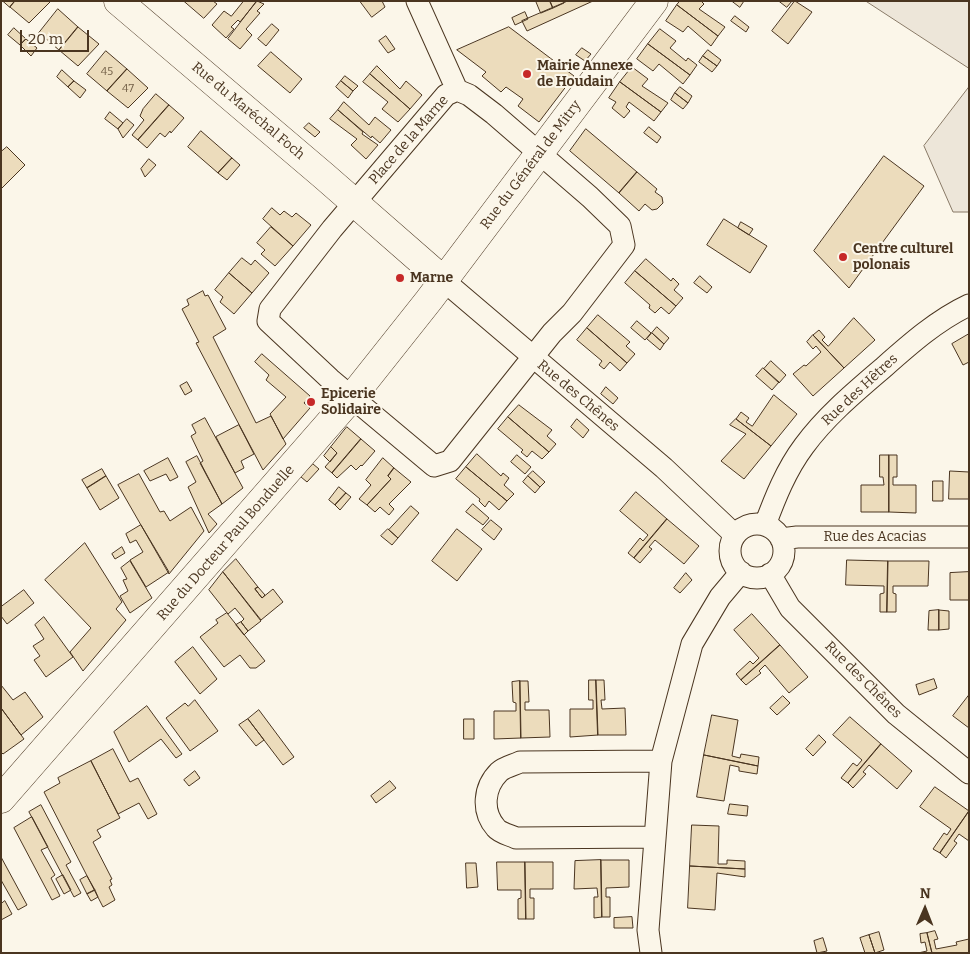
<!DOCTYPE html>
<html>
<head>
<meta charset="utf-8">
<style>
  body { margin:0 }
  #map { position:relative; width:970px; height:954px; overflow:hidden; background:#fbf6e9; font-family:Bitter,serif }
  canvas { display:block }
  .frame { position:absolute; inset:0; border:2px solid #4a3520; pointer-events:none }
  .north { position:absolute; left:900px; top:884px; width:50px; height:50px; -webkit-text-stroke:4px #fbf6e9; paint-order:stroke; rotate:1deg; font-size:14px; font-weight:700; line-height:20px; text-align:center; color:#4a3520 }
  .north::after { content:''; display:block; margin:auto; width:18px; height:22px; background:#4a3520; clip-path:polygon(50% 0,100% 100%,50% 72%,0 100%) }
  .scale { position:absolute; left:20px; top:30px; width:69px; height:22px; box-sizing:border-box; border:2px solid #4a3520; border-top:0; padding-left:6px; font-size:15px; line-height:18px; white-space:nowrap; color:#4a3520; -webkit-text-stroke:4px #fbf6e9; paint-order:stroke }
</style>
</head>
<body>
<div id="map">
<canvas width="970" height="954"></canvas>
<div class="frame"></div>
<div class="north">N</div>
<div class="scale">20 m</div>
</div>
<script>
const g = document.querySelector('canvas').getContext('2d');
g.lineJoin = 'round';
function fill(path, color) { g.fillStyle = color; g.fill(path, 'evenodd'); }
function stroke(path, color, width, dash) { g.strokeStyle = color; g.lineWidth = width; g.lineCap = dash ? 'butt' : 'round'; g.setLineDash(dash || []); g.stroke(path); }
function label(font, color, halo, rows, align = 'center') {
  g.font = font + ' Bitter,serif'; g.lineWidth = 4; g.setLineDash([]); g.textBaseline = 'middle'; g.strokeStyle = halo; g.fillStyle = color; for (const [text, x, y, turn = 0] of rows) {
    g.save(); g.translate(x, y); g.rotate((+turn || 0) * Math.PI / 180); g.textAlign = isNaN(turn) ? turn : align; if (halo) g.strokeText(text, 0, 0); g.fillText(text, 0, 0); g.restore();
  }
}
const green = new Path2D(`
  M866,1H969V68Z
  M969,87V212H953L924,146Z`);
fill(green, '#ede6d9');
stroke(green, '#887966', 1);
const building = new Path2D(`
  M3,1H15L10,7Z
  M15,1H49L50,2L29,23L10,7Z
  M184,1H213L217,4L204,18Z
  M244,1H257L240,22L238,20L231,27L234,29L226,38L212,25L224,11L231,16Z
  M257,1L264,4L257,11L260,13L246,29L252,35L240,49L228,39Z
  M360,1H382L385,7L372,17Z
  M536,1H550L553,8L541,13Z
  M550,1H563L564,3L553,8Z
  M568,1H593L527,31L522,21Z
  M680,1H701L704,4L699,9L725,27L718,36L677,5Z
  M732,1H744L740,7Z
  M779,1H792L787,7Z
  M795,1L812,12L788,44L772,31Z
  M677,5L718,36L711,46L688,26L683,32L666,21Z
  M58,9L78,27L59,50L39,33Z
  M525,12L528,19L515,25L512,18Z
  M735,16L749,27L746,32L731,21Z
  M272,24L279,30L266,46L258,39Z
  M78,27L99,44L78,66L59,50Z
  M509,27L574,76L539,122L518,106L523,99L506,87L501,92L482,76L486,72L457,50Z
  M14,28L26,39L20,45L8,35Z
  M660,29L676,41L670,48L686,61L688,58L697,65L690,75L648,44Z
  M386,36L395,49L388,53L379,41Z
  M26,39L37,48L31,56L20,45Z
  M648,44L690,75L683,84L659,64L653,71L637,59Z
  M582,48L591,54L585,61L576,55Z
  M708,50L721,60L717,66L703,56Z
  M106,51L127,69L107,91L87,74Z
  M271,52L302,79L290,93L258,66Z
  M703,56L717,66L712,72L699,62Z
  M377,66L400,89L406,81L422,95L410,109L370,74Z
  M632,67L648,79L642,86L668,103L661,112L620,82Z
  M127,69L148,88L128,108L107,91Z
  M62,70L74,81L68,87L57,77Z
  M370,74L410,109L398,122L382,109L388,102L363,82Z
  M345,76L358,86L353,91L341,81Z
  M74,81L86,90L80,98L68,87Z
  M341,81L353,91L348,98L336,87Z
  M620,82L661,112L654,121L629,102L626,107L630,111L624,118L612,108L616,102L609,98Z
  M680,87L692,96L688,103L675,93Z
  M675,93L688,103L683,109L671,100Z
  M156,94L169,105L138,140L132,135L144,120L140,116L143,109Z
  M344,102L369,125L375,117L391,130L380,143L372,136L371,138L338,110Z
  M169,105L184,118L171,133L170,131L165,137L160,133L147,148L138,140Z
  M338,110L363,132L362,134L378,145L366,159L351,145L357,139L330,119Z
  M110,112L123,123L118,129L105,119Z
  M127,119L134,125L123,138L118,129Z
  M309,123L320,132L315,137L304,128Z
  M649,127L661,137L657,143L644,133Z
  M586,129L637,172L619,193L570,151Z
  M201,131L232,158L218,173L188,147Z
  M7,147L25,165L1,189V152Z
  M884,156L924,186L849,288L814,251Z
  M232,158L240,165L227,180L218,173Z
  M149,159L156,165L145,177L141,169Z
  M637,172L657,189L655,192L662,197L663,203L657,209L652,210L645,204L639,211L619,193Z
  M272,208L280,215L284,211L292,217L296,213L311,225L293,246L263,219Z
  M724,219L767,246L750,273L707,245Z
  M741,222L753,229L749,235L738,228Z
  M271,227L293,246L275,266L261,254L265,250L257,243Z
  M242,258L251,265L255,260L269,273L252,293L229,273Z
  M646,259L671,281L673,278L679,284L674,290L683,298L676,306L635,271Z
  M635,271L676,306L669,314L661,307L655,313L649,308L650,305L625,283Z
  M229,273L252,293L234,314L220,302L223,297L215,290Z
  M700,276L712,287L707,293L694,283Z
  M203,291L205,296L208,295L226,329L213,337L256,423L271,416L286,444L263,470L196,343L199,342L182,309L189,305L187,300Z
  M598,315L630,342L626,346L635,354L627,363L587,328Z
  M854,318L875,340L844,368L813,335L819,330L825,337L822,340L828,346Z
  M637,321L651,333L645,340L631,328Z
  M657,327L669,338L664,344L652,333Z
  M587,328L627,363L620,371L610,362L604,369L599,365L602,361L577,340Z
  M652,333L664,344L660,350L647,339Z
  M969,334V362L963,365L952,344Z
  M813,335L844,368L813,396L793,374L804,365L806,366L821,352L816,346L813,349L807,342Z
  M262,354L310,396L304,403L310,408L283,439L270,414L286,397L266,380L269,375L255,362Z
  M771,361L786,375L779,383L764,369Z
  M763,368L779,382L772,390L756,376Z
  M187,382L192,391L185,395L180,386Z
  M606,387L618,398L613,404L601,394Z
  M774,395L797,414L771,446L736,419L741,412L749,418L746,422L752,426Z
  M519,405L552,430L547,436L556,444L549,452L508,417Z
  M508,417L549,452L542,459L532,451L527,457L521,452L523,450L498,429Z
  M205,418L243,488L222,504L200,463L203,461L191,436L196,433L192,425Z
  M577,419L589,430L583,438L571,427Z
  M736,419L771,446L744,479L721,461L746,434L730,425Z
  M239,425L254,454L241,461L244,468L235,473L216,437Z
  M347,427L361,439L332,473L325,467L337,453L331,447Z
  M361,439L375,451L362,466L361,465L356,470L351,465L337,478L332,473Z
  M331,447L337,453L330,462L324,456Z
  M477,454L501,476L503,473L509,478L504,485L514,494L507,501L466,467Z
  M517,455L531,467L525,474L511,462Z
  M880,455H889V512H861V485H884L883,477H880Z
  M889,455H897V477H893V485H916V513L889,512Z
  M197,456L222,504L208,514L217,524L209,533L188,487L196,482L186,462Z
  M168,458L178,477L170,481L166,474L150,481L144,471Z
  M383,458L394,468L388,476L391,479L367,505L359,499L371,485L366,480Z
  M313,464L319,469L307,482L301,477Z
  M466,467L507,501L499,510L489,501L485,507L479,501L480,499L456,479Z
  M394,468L411,482L389,504L394,509L389,515L380,507L375,512L367,505L391,479L388,476Z
  M102,469L106,476L87,488L82,480Z
  M533,471L545,482L540,487L528,476Z
  M950,471L969,472V499H949Z
  M139,474L160,512L164,511L170,521L191,507L204,531L169,574L118,485Z
  M106,476L119,498L100,510L87,488Z
  M528,476L540,487L535,493L523,482Z
  M933,481H943V501H933Z
  M339,487L346,493L335,505L329,500Z
  M636,492L667,519L634,558L628,553L640,538L643,541L648,535L620,511Z
  M346,493L351,497L340,510L335,505Z
  M473,504L489,518L483,525L466,512Z
  M411,506L419,513L398,538L389,530Z
  M667,519L699,546L684,564L655,540L649,547L652,549L640,563L634,558Z
  M491,520L502,529L494,540L482,530Z
  M141,525L169,572L146,587L130,560L143,552L136,540L130,543L126,534Z
  M388,529L398,538L392,545L381,536Z
  M457,529L482,549L457,581L432,561Z
  M85,543L122,602L116,609L126,620L83,671L70,652L91,628L45,580Z
  M122,547L125,553L115,559L112,554Z
  M236,559L258,587L255,589L262,598L273,589L283,602L261,620L223,572Z
  M847,560L888,561L887,612H880V594L884,593V586L846,585Z
  M130,561L152,598L130,613L120,596L128,591L123,580L127,579L121,568Z
  M888,561H929L928,586H893V593L896,594V612H887Z
  M223,572L261,621L248,631L241,622L244,619L235,608L228,614L209,590Z
  M969,572V600H950V573Z
  M686,573L692,580L680,593L674,588Z
  M258,587L265,595L262,598L255,589Z
  M24,590L34,603L7,624L1,616V607Z
  M939,610L949,611V629L939,630Z
  M939,610V630H928L929,611Z
  M227,613L265,661L256,668H250L240,655L224,667L200,637L218,623L216,620Z
  M752,614L780,645L741,680L736,674L750,661L753,664L759,658L734,630Z
  M44,617L73,657L46,677L34,660L40,656L33,646L44,639L35,625Z
  M241,622L248,631L244,635L236,625Z
  M780,645L808,677L789,693L765,665L759,671L761,673L746,685L741,680Z
  M193,647L217,679L200,694L175,662Z
  M934,679L937,688L919,695L916,685Z
  M589,680H596L598,735L570,737V709H593V700H589Z
  M596,680H604L605,700H601L602,709L625,708L626,735H598Z
  M520,681H528L529,702H525V710H549L550,737L521,738Z
  M520,681L521,738L494,739V711H516V703L513,702L512,682Z
  M1,685L13,700L25,692L43,717L21,735L1,708Z
  M969,695V728L953,716Z
  M783,696L790,703L777,715L770,708Z
  M195,700L218,731L190,751L166,718L185,703L188,706Z
  M147,706L182,754L176,758L161,739L129,762L114,732Z
  M1,708L24,739L3,754L1,752Z
  M259,710L294,757L283,765L248,719Z
  M712,715L738,720L732,756L740,758L741,754L759,757L758,766L704,755Z
  M850,717L881,744L848,783L841,778L853,763L857,766L862,760L833,735Z
  M248,719L264,740L256,746L239,725Z
  M464,719H474V739H464Z
  M819,735L826,742L813,756L806,749Z
  M881,744L912,771L897,789L869,765L863,772L866,774L853,788L848,783Z
  M113,749L130,782L138,778L157,814L148,819L139,803L118,814L91,761Z
  M704,755L758,766L757,774L739,771V767L730,765L724,801L697,797Z
  M91,761L120,818L97,830L101,837L93,842L112,879L110,880L112,885L109,887L115,900L103,907L44,792L60,783L58,778Z
  M195,771L200,778L189,786L184,780Z
  M390,781L396,788L376,803L371,796Z
  M935,787L969,811L940,853L933,849L944,833L947,835L951,829L920,807Z
  M730,804L748,806L747,816L728,814Z
  M41,805L71,862L66,865L81,893L74,897L29,812Z
  M969,811V841L959,834L954,841L957,843L946,858L940,853Z
  M32,817L48,847L41,850L55,875L51,878L60,896L52,900L14,828Z
  M692,825L719,826L718,864H727V860L745,861V869L690,866Z
  M1,857L27,905L18,910L1,880Z
  M601,860L602,917L594,918V897H598L597,888L574,889L575,861Z
  M601,860H629V887L606,888V897H610V917H602Z
  M497,862H525L526,919H518V899L521,898V890H498Z
  M525,862H553V889H530V898H534V919H526Z
  M466,863H476L478,887L467,888Z
  M690,866L745,869V877L717,873L715,910L688,908Z
  M63,875L71,890L64,894L56,879Z
  M87,876L95,890L87,894L80,880Z
  M95,890L98,897L91,901L87,894Z
  M5,901L12,914L1,920V904Z
  M632,917L633,928H614V918Z
  M935,931L938,939L934,940L936,949L957,945L956,942L969,939V953H932L927,933Z
  M879,932L884,950L875,953L869,935Z
  M927,933L932,953H918L927,951L925,942L921,943L920,934Z
  M869,935L875,953H865L860,938Z
  M823,938L827,951L817,953L814,941Z`);
fill(building, '#ecdcbc');
stroke(building, '#4a3520', 1);
const street = new Path2D(`
  M417,1L457,90
  M457,90L469,95L494,114L590,197L620,226L624,245L572,313L552,333L450,461L434,466L330,379L268,321L270,309L332,229L446,95Z
  M443,280L664,468L735,535
  M730 551a27 27 0 1 1 54 0a27 27 0 1 1-54 0Z
  M765,525C775,498 786,470 804,446C826,416 855,392 883,368C909,345 937,320 969,305
  M781,539L797,537H969
  M770,574L790,608L896,714L969,773
  M654,837L516,838C510,835 500,833 496,828C481,811 484,787 499,772C504,767 514,765 520,762L661,761
  M651,953L648,930L661,761L692,644L720,597L741,572`);
const secondary = new Path2D(`
  M118,1L324,176L443,280
  M1,799L352,397L429,300L654,1`);
stroke(street, '#4a3520', 23);
stroke(secondary, '#4a3520', 29);
stroke(street, '#fbf6e9', 21);
stroke(secondary, '#fbf6e9', 28);
for (const [x, y, r, color] of [
  [527,74,5,"#c62828"],
  [843,257,5,"#c62828"],
  [400,278,5,"#c62828"],
  [311,402,5,"#c62828"]
]) { const dot = new Path2D(); dot.arc(x, y, r, 0, 2 * Math.PI); g.fillStyle = color; g.fill(dot); stroke(dot, '#fbf6e9', 2); }
label('11px', '#725f47', null, [
  ["45",107,72],
  ["47",128,89]
]);
label('bold 14px', '#4a3520', '#fbf6e9', [
  ["Mairie Annexe",537,66],
  ["de Houdain",537,82],
  ["Centre culturel",853,249],
  ["polonais",853,265],
  ["Marne",410,278],
  ["Epicerie",321,394],
  ["Solidaire",321,410]
], 'left');
label('14px', '#4a3520', '#fbf6e9', [
  ["Rue du Maréchal Foch",248,111,40],
  ["Place de la Marne",409,140,-49],
  ["Rue du Général de Mitry",531,165,-53],
  ["Rue des Hêtres",860,390,-43],
  ["Rue des Chênes",578,396,40],
  ["Rue des Acacias",875,537],
  ["Rue du Docteur Paul Bonduelle",226,543,-49],
  ["Rue des Chênes",863,680,45]
]);
</script>
</body>
</html>
